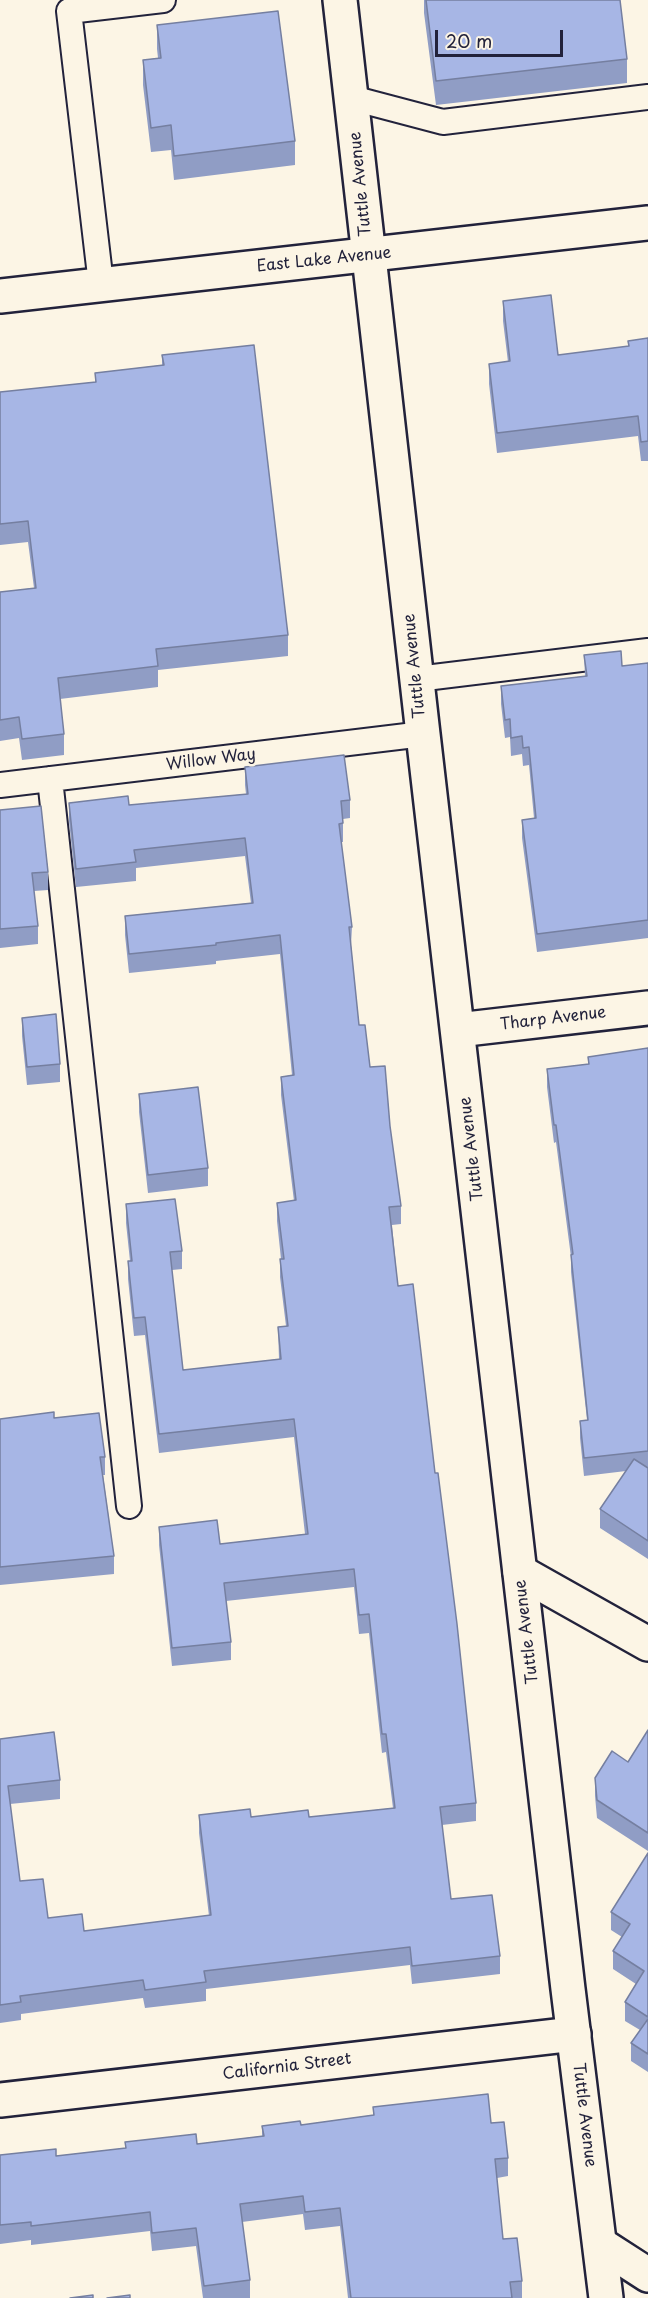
<!DOCTYPE html>
<html>
<head>
<meta charset="utf-8">
<style>
  body { margin:0 }
  #map { position:relative; width:648px; height:2298px; overflow:hidden; background:#fcf5e5; font-family:"Playpen Sans",sans-serif }
  canvas { display:block }
  .scale { position:absolute; left:435px; top:30px; width:128px; height:27px; box-sizing:border-box; border:3px solid #22223b; border-top:0; padding-left:8px; font-size:18px; line-height:21px; white-space:nowrap; color:#22223b; -webkit-text-stroke:4px #fcf5e5; paint-order:stroke }
</style>
</head>
<body>
<div id="map">
<canvas width="648" height="2298"></canvas>
<div class="scale">20 m</div>
</div>
<script>
const g = document.querySelector('canvas').getContext('2d');
g.lineJoin = 'round';
function stroke(path, color, width, dash) { g.strokeStyle = color; g.lineWidth = width; g.lineCap = dash ? 'butt' : 'round'; g.setLineDash(dash || []); g.stroke(path); }
function fill(path, color) { g.fillStyle = color; g.fill(path, 'evenodd'); }
function label(font, color, halo, rows, align = 'center') {
  g.font = font + ' "Playpen Sans",sans-serif'; g.lineWidth = 5; g.setLineDash([]); g.textBaseline = 'middle'; g.strokeStyle = halo; g.fillStyle = color; for (const [text, x, y, turn = 0] of rows) {
    g.save(); g.translate(x, y); g.rotate((+turn || 0) * Math.PI / 180); g.textAlign = isNaN(turn) ? turn : align; if (halo) g.strokeText(text, 0, 0); g.fillText(text, 0, 0); g.restore();
  }
}
const service = new Path2D(`
  M352,98L443,122L648,97
  M101,284L69,11L163,0
  M417,679L648,651
  M50,779L129,1506
  M0,785L423,734`);
const minor = new Path2D(`
  M458,1030L648,1008
  M520,1572L648,1644
  M0,2100L574,2034
  M600,2244L648,2275`);
const tertiary = new Path2D(`
  M340,0L423,734L568,1989L606,2298`);
const primary = new Path2D(`
  M0,296L648,223`);
stroke(service, '#22223b', 28);
stroke(minor, '#22223b', 38);
stroke(tertiary, '#22223b', 38);
stroke(primary, '#22223b', 38);
stroke(service, '#fcf5e5', 24);
stroke(minor, '#fcf5e5', 33);
stroke(tertiary, '#fcf5e5', 33);
stroke(primary, '#fcf5e5', 33);
fill(new Path2D(`
  M424,0H620L627,59V83L436,105L424,13Z
  M157,25L295,141V165L174,180L171,150L151,152L143,85V60L158,58L157,49Z
  M503,301L558,355L628,346V341L648,338V461H641L638,436L497,453L489,384V364L508,362L503,321Z
  M162,355L288,635V656L158,670V687L60,699L64,734V755L22,760L19,738L0,741V592L34,588L28,542L0,545V392L95,382V373L162,365Z
  M584,655L622,666L648,663V938L537,952L522,838V820L534,818L529,765L523,766L522,754L511,756L510,737L505,738L501,704V686L585,676Z
  M245,767L350,800V818L343,819V842H341L352,927L351,945L359,1025L370,1067L390,1126L401,1206V1224L392,1225L398,1286L435,1473L476,1803V1821L442,1825L451,1899L500,1956V1974L412,1984L410,1965L206,1989V2001L145,2008L143,1998L21,2014V2020L0,2023V1739L60,1780V1799L10,1804L20,1881L48,1918L84,1931L209,1916L199,1833V1815L251,1817H309L393,1808L386,1752L382,1753L369,1633L359,1634L354,1587L226,1601L231,1642V1660L172,1666L159,1545V1527L220,1544L305,1534L294,1437L159,1453L145,1335L134,1336L128,1279V1261H130L126,1223V1204L182,1251V1269L172,1270L183,1370L279,1359L278,1327L286,1326L280,1277V1259H281L277,1221V1203L294,1201L281,1095V1077L292,1075L280,954L216,961V964L129,973L125,935V916L251,903L245,856L136,868V881L76,887L69,821V803L129,805L246,794L245,785Z
  M0,810L48,872V890L34,891L38,926V944L0,948Z
  M22,1018L60,1064V1082L27,1085L22,1036Z
  M648,1048V1559L600,1528V1509L626,1471L584,1476L580,1438V1421L587,1420L571,1272V1257L556,1142L554,1143L547,1087V1069L588,1064V1057Z
  M139,1094L208,1168V1186L148,1193L139,1112Z
  M54,1418L105,1457V1475H103L114,1556V1574L0,1585V1419Z
  M648,1730V1851L597,1818L595,1796V1778L628,1762Z
  M648,1853V2072L631,2061V2043L640,2030L625,2021V2002L636,1984L613,1969V1951L622,1937L611,1930V1912Z
  M373,2107L491,2123L508,2158V2176L497,2178L503,2239L522,2281V2298H348L340,2226L305,2230L303,2214L242,2222L250,2280V2298H203L196,2246L152,2251L150,2231L31,2245V2240L0,2244V2155L56,2156L125,2148V2142L197,2144L262,2136V2126L301,2125L373,2115Z`), '#909dc5');
const building = new Path2D(`
  M426,0H620L627,59L436,81Z
  M278,11L295,141L174,156L171,125L151,128L143,60L161,58L157,25Z
  M551,295L558,355L629,346L628,341L648,338V441L641,442L638,416L497,433L489,364L510,361L503,301Z
  M254,345L288,635L156,649L158,666L58,678L64,734L22,739L19,717L0,720V592L36,588L28,521L0,524V392L96,382L95,373L164,365L162,355Z
  M621,651L622,666L648,663V920L537,934L522,820L536,818L529,747L523,748L522,736L511,738L510,719L505,720L501,686L587,676L584,655Z
  M344,755L350,800L341,801L343,823L339,824L352,927H349L359,1025H365L370,1067L385,1066L390,1126L401,1206L389,1207L398,1286L413,1284L435,1473H438L457,1624L476,1803L440,1807L451,1899L492,1895L500,1956L412,1966L410,1947L204,1971L206,1982L145,1990L143,1980L20,1996L21,2002L0,2005V1739L54,1732L60,1780L8,1786L20,1881L43,1879L48,1918L82,1914L84,1931L211,1915L199,1815L250,1809L251,1817L308,1810L309,1817L395,1808L386,1734H382L369,1614L359,1615L354,1569L224,1583L231,1642L172,1648L159,1527L217,1520L220,1544L308,1534L294,1419L159,1434L145,1317L134,1318L128,1261H132L126,1204L175,1199L182,1251L170,1252L183,1370L281,1359L278,1327L288,1326L280,1259H284L277,1203L296,1200L281,1077L294,1075L280,935L216,943V945L129,954L125,916L253,903L245,838L134,850L136,862L76,869L69,803L128,796L129,805L248,794L245,767Z
  M41,806L48,872L32,873L38,926L0,929V810Z
  M56,1014L60,1064L27,1067L22,1018Z
  M648,1048V1451L584,1458L580,1421L588,1420L571,1255L573,1254L556,1125H554L547,1069L589,1064L588,1057Z
  M198,1087L208,1168L148,1175L139,1094Z
  M54,1412V1418L99,1413L105,1457H100L114,1556L0,1567V1419Z
  M634,1459L648,1468V1541L600,1509Z
  M648,1730V1833L597,1800L595,1778L612,1751L628,1762Z
  M648,1853V2017L625,2002L644,1971L613,1951L630,1924L611,1912Z
  M648,2019V2054L631,2043Z
  M488,2094L491,2123L504,2122L508,2158L495,2159L503,2239L517,2238L522,2281L510,2282L512,2298H351L340,2208L305,2212L303,2196L240,2204L250,2280L204,2286L196,2228L152,2233L150,2212L31,2226V2222L0,2225V2155L56,2149V2156L126,2148L125,2142L196,2134L197,2144L264,2136L262,2126L300,2121L301,2125L374,2115L373,2107Z
  M93,2295V2298H70Z
  M130,2295V2298H107Z`);
fill(building, '#a7b6e5');
stroke(building, '#757fa0', 1.5);
label('16px', '#22223b', '#fcf5e5', [
  ["Tuttle Avenue",361,184,-96],
  ["East Lake Avenue",324,260,-6],
  ["Tuttle Avenue",415,666,-96],
  ["Willow Way",211,760,-7],
  ["Tharp Avenue",553,1019,-7],
  ["Tuttle Avenue",472,1149,-97],
  ["Tuttle Avenue",527,1632,-97],
  ["California Street",287,2067,-7],
  ["Tuttle Avenue",584,2115,83]
]);
</script>
</body>
</html>
